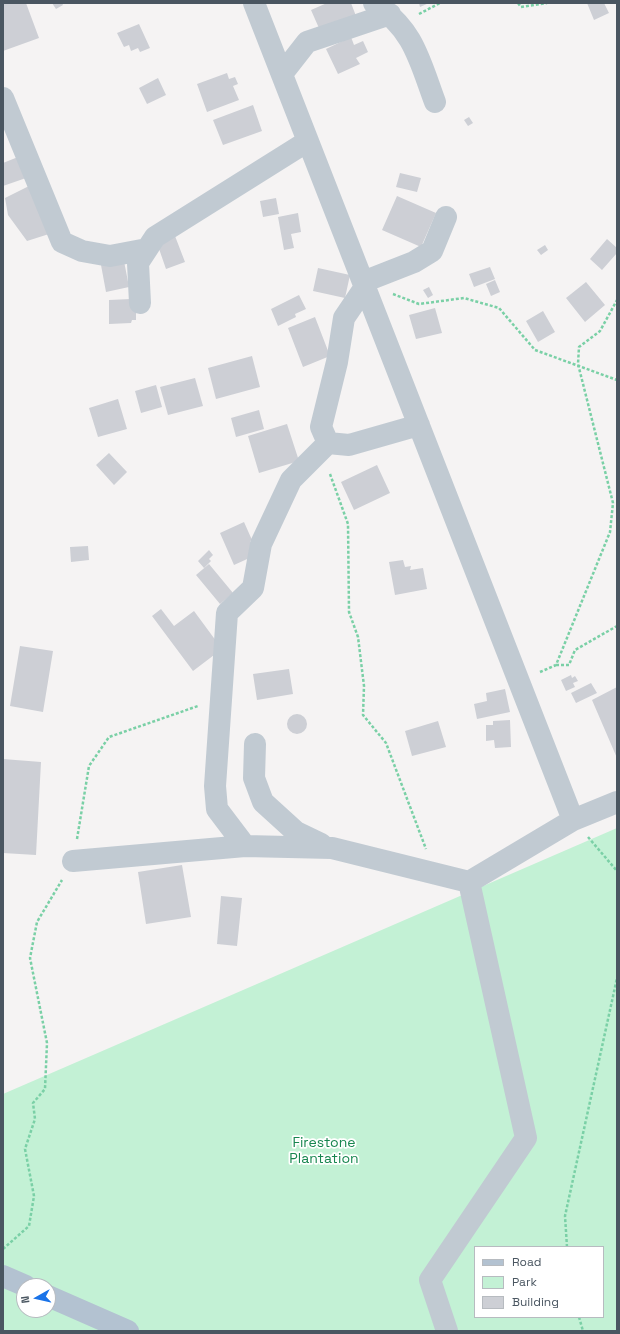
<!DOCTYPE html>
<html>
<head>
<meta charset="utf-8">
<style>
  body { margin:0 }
  #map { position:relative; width:620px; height:1334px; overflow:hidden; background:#f5f3f3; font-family:"Space Grotesk",sans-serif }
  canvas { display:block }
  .frame { position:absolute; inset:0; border:4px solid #4a5661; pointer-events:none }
  .legend { position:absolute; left:474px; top:1246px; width:130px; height:72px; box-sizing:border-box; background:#fff; border:1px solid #b7bbc0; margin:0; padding:5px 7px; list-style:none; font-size:12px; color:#4a5661 }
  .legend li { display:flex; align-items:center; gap:8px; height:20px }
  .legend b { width:20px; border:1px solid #b7bbc0 }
  .north { position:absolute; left:16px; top:1278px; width:40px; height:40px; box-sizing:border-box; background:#fff; border:1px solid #b7bbc0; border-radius:50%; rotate:262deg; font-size:11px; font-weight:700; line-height:16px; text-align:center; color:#4a5661 }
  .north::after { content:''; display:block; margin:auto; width:14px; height:18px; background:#1a73e8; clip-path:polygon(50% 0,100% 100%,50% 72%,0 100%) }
</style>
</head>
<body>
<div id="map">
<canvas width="620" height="1334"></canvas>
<div class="frame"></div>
<ul class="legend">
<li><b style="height:5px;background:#b3c2d1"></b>Road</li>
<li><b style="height:11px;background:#c3f1d5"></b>Park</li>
<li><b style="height:11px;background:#cdcfd5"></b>Building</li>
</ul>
<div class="north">N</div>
</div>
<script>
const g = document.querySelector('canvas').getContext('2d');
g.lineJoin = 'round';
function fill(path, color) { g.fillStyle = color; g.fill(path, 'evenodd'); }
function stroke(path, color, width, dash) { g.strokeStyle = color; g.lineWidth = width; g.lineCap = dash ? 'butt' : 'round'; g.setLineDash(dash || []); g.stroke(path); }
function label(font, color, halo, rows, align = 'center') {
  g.font = font + ' "Space Grotesk",sans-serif'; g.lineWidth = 3.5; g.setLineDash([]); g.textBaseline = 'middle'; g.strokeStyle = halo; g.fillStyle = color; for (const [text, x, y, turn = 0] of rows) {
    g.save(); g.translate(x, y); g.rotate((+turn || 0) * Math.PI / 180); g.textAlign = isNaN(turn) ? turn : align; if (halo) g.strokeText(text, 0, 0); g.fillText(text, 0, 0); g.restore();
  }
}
fill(new Path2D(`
  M617,828V1331H3V1094ZM475,1247H603V1317H475ZM24,1286H48V1310H24Z`), '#c3f1d5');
fill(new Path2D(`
  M3,3H26L39,38L3,51Z
  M52,3H62L63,5L56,9Z
  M327,3H351L356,16L322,35L311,10Z
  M419,3H429L420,7Z
  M587,3H604L609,13L594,20Z
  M139,24L150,48L140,52L138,48L131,51L129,45L124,47L117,33Z
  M351,37L354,45L363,41L368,52L356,58L360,64L338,74L326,49Z
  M227,73L229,79L235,77L238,84L233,86L239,100L207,112L197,84Z
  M158,78L166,95L147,104L139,88Z
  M253,105L262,131L223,145L213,120Z
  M469,117L473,123L468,126L464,120Z
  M18,157L26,178L3,186V163Z
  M400,173L421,178L417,192L396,187Z
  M31,185L49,234L27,241L8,215L5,198Z
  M397,196L436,213L421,247L382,230Z
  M276,198L279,214L263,217L260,201Z
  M298,213L301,232L291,234L294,248L284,250L278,217Z
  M175,236L185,262L166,269L157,243Z
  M607,239L617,248V253L602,270L590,259Z
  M545,245L548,250L541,255L537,250Z
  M124,261L129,287L106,292L101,265Z
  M490,267L495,279L474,287L469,274Z
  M318,268L350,275L345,298L313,291Z
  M495,280L500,292L491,296L486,284Z
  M586,282L605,305L585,322L566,298Z
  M429,287L433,295L428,298L423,290Z
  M299,295L306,309L295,314L296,317L278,326L271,309Z
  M131,299L136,302V320H132L131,323L109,324V300Z
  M435,308L442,333L416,339L409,315Z
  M543,311L555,332L538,342L526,321Z
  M315,317L330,356L303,367L288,328Z
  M252,356L260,387L216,399L208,368Z
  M195,378L203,406L168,415L160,387Z
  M156,385L162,407L141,413L135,391Z
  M118,399L127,429L98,437L89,408Z
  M259,410L264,429L236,437L231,418Z
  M287,424L299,461L259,473L248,436Z
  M109,453L127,472L114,485L96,465Z
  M377,465L390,493L354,510L341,482Z
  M244,522L252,540L250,541L256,555L234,565L220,533Z
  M88,546L89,560L71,562L70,547Z
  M209,550L213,555L209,559L211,561L204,568L198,561Z
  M403,560L405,567L411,566L410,570L423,568L427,589L395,595L389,562Z
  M209,564L233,593L220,604L196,575Z
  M161,609L174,626L194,611L222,649L193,671L152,616Z
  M20,646L53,651L43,712L10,706Z
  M289,669L293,694L257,700L253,674Z
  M571,675L572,678L575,676L578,681L573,683L575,687L566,691L561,680Z
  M591,683L597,693L576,703L571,693Z
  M617,687V758L592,700Z
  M505,689L510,712L477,719L474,704L487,701L486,693Z
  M287 724a10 10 0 1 1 20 0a10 10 0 1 1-20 0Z
  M510,720L511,747L495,748L494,740L486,741V725H493V721Z
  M438,721L446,747L412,756L405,731Z
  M3,759L41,762L36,855L3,853Z
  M182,865L191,917L146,924L138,872Z
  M221,896L242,898L237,946L217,944Z`), '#cdcfd5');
stroke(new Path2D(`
  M518,3L521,7L547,3
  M419,14L440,3
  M393,294L419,304L464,298L499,308L535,350L617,380
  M330,474L348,524L349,612L358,637L364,686L363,715L386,743L426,849
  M556,665H569L575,650L617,626
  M540,672L556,665L610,532L613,503L578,364L579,347L600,331L617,300
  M588,837L617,871
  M77,839L89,766L109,737L198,706
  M567,1247L565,1216L617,978
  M3,1249L29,1226L34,1196L25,1149L35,1119L33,1103L45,1089L47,1043L30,958L37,922L62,880
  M579,1317L583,1331`), '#7ad0a6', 2.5, [3, 2]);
stroke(new Path2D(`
  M254,3L573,820
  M374,3C414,30 419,59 435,102
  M282,74L307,42L390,14
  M3,98L62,242L82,251L110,256L147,249
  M363,282L414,262L432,251L446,217
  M365,287L344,318L337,362L321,427L328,443L349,445L419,425
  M140,303L138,263L155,237L308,141
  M255,744L254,778L263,802L296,832L321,844
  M245,846L217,809L215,786L227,613L253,588L261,544L291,480L328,443
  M73,861L245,846L332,848L469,882L573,820L617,802
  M447,1331L430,1280L526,1138L469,882`), '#c1cad2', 22);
stroke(new Path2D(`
  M3,1276L26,1286
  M48,1296L128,1331`), '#b3c2d1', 22);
label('14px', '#17864f', '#fff', [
  ["Firestone",324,1143],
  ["Plantation",324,1159]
]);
</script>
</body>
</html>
